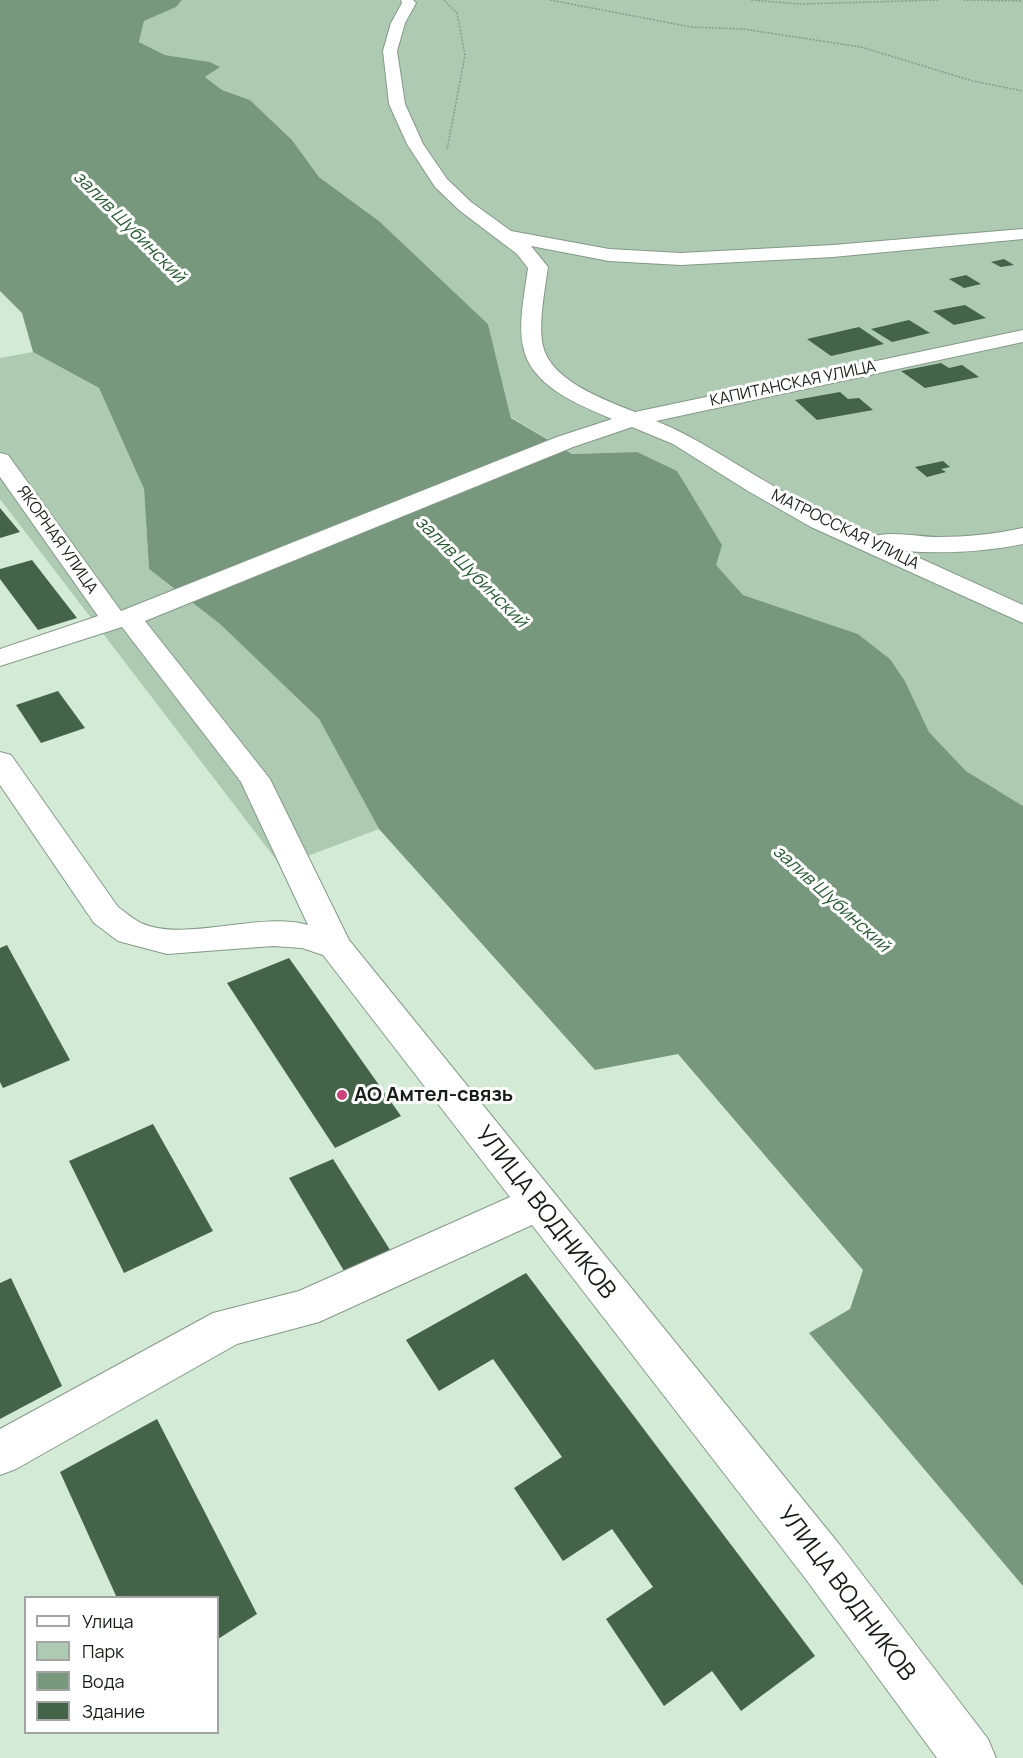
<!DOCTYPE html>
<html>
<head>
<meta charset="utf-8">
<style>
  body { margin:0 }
  #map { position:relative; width:1023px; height:1758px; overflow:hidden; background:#d3ead6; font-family:Manrope,sans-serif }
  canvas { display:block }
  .legend { position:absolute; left:24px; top:1596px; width:195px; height:138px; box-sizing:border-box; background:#fff; border:2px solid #a2a5a2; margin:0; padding:8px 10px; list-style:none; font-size:18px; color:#161e17 }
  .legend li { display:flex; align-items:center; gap:12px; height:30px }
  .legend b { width:30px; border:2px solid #a2a5a2 }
</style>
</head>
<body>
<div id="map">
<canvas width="1023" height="1758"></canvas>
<ul class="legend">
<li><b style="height:8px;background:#fff"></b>Улица</li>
<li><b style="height:16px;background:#aecab2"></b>Парк</li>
<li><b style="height:16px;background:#78987d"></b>Вода</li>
<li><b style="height:16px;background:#456349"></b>Здание</li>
</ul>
</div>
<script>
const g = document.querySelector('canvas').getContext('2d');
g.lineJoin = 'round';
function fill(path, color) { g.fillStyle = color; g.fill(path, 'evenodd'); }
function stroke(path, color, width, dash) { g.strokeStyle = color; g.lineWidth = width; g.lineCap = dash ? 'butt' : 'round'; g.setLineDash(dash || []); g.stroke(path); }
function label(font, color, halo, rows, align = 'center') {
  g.font = font + ' Manrope,sans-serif'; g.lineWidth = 6; g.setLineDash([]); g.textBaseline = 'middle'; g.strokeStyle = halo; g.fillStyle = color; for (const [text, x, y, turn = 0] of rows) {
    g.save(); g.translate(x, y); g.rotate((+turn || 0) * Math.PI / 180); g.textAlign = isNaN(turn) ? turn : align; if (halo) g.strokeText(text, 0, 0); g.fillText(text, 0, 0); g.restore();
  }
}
fill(new Path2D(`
  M182,0H1023V806L966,771L929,732L905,681L890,659L858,634L743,595L715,565L637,452L572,454L511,417L488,324L379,221L319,177L292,140L250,100L222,90L205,77L219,67L210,62L165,55L139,42L144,21L175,7Z
  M33,352L99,388L144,489L149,569L220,624L319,719L379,829L281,866L0,499V358Z`), '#aecab2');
fill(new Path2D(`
  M0,0H182L176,7L144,21L139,42L165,55L210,62L220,67L205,77L222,90L250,100L292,140L319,177L379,221L488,324L511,418L572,454L637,452L677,471L722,545L716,565L743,595L858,634L890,659L905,681L929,732L966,771L1023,806V1586L809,1333L850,1309L863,1270L678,1054L595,1070L379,829L319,719L220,624L149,569L144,489L99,388L33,352L22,313L0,291Z`), '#78987d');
fill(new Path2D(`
  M1004,259L1014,265L1001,267L991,262Z
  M966,275L981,284L964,288L949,279Z
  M965,305L986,318L954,325L933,311Z
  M909,320L930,333L892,342L871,329Z
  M859,327L884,344L831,356L807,339Z
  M941,363L949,368L962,365L979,377L925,388L901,371Z
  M840,392L848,399L859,398L873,410L817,420L795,400Z
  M943,461L950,467L941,469L946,472L927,477L915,467Z
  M0,508L20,532L0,538Z
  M32,560L77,618L38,630L0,579V569Z
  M58,691L85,728L41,743L16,705Z
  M7,945L70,1060L3,1088L0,1082V948Z
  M289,958L401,1116L335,1148L227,983Z
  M153,1124L213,1231L124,1273L69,1161Z
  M333,1159L392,1253L347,1276L289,1178Z
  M526,1273L815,1656L741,1711L712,1671L664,1706L606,1619L653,1587L612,1529L563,1561L514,1488L562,1457L493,1359L439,1391L406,1340Z
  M11,1278L62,1386L0,1419V1283Z
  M157,1419L257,1614L218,1639V1598H117L60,1472Z`), '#456349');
const minor = new Path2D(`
  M401,0H413L416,3L405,23L397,51L405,104L423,144L447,179L471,202L511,231L609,249L681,253L833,245L1023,229V239L833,257L681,265L609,261L531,246L548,267C545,290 538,323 543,346C551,381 605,400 635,412L1023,330V342L656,421C696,437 728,460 765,481C800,502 836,520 872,537C888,530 920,537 938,537C967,537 995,534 1023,528V544C983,552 944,554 904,551L1023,605V623L811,527L748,491L673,444L632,427L573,447L145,621L270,779L349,940L839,1544L988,1739L996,1758H937L805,1578L532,1225L319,1322L237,1344L16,1469L0,1475V1429L213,1313L299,1291L510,1197L323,955L302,948L273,946L167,954L118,941L94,923L0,785V752L11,755L118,907C125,912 133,919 141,923C184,943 260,911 308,925L241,782L122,627L0,666V649L98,616L0,477V453L8,455L121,611L557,437L612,419C579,405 530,386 523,346C518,323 525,291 528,268L517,254L459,210L435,187L407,144L389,104L383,51L391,23L402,3Z`);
stroke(minor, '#849987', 2);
stroke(new Path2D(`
  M444,0L457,13L465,55L447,150
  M550,0L691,27L743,29L861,47L973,81L1023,91
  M751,0L800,4L939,0
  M963,0L1023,1`), '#899b8c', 1.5, [2, 1.5]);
fill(minor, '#fff');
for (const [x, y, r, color] of [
  [342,1095,6,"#cc437c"]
]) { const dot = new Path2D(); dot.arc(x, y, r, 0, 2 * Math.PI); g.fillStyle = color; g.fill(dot); stroke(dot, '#fff', 2); }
label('16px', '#161e17', '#fff', [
  ["КАПИТАНСКАЯ УЛИЦА",793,384,-12],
  ["МАТРОССКАЯ УЛИЦА",845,530,26],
  ["ЯКОРНАЯ УЛИЦА",57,540,55]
]);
label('italic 18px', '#295b34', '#fff', [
  ["залив Шубинский",129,227,45],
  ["залив Шубинский",471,572,45],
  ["залив Шубинский",831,899,42]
]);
label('bold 20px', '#161e17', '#fff', [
  ["АО Амтел-связь",354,1095]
], 'left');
label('24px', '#161e17', '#fff', [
  ["УЛИЦА ВОДНИКОВ",545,1213,52],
  ["УЛИЦА ВОДНИКОВ",846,1594,53]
]);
</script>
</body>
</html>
